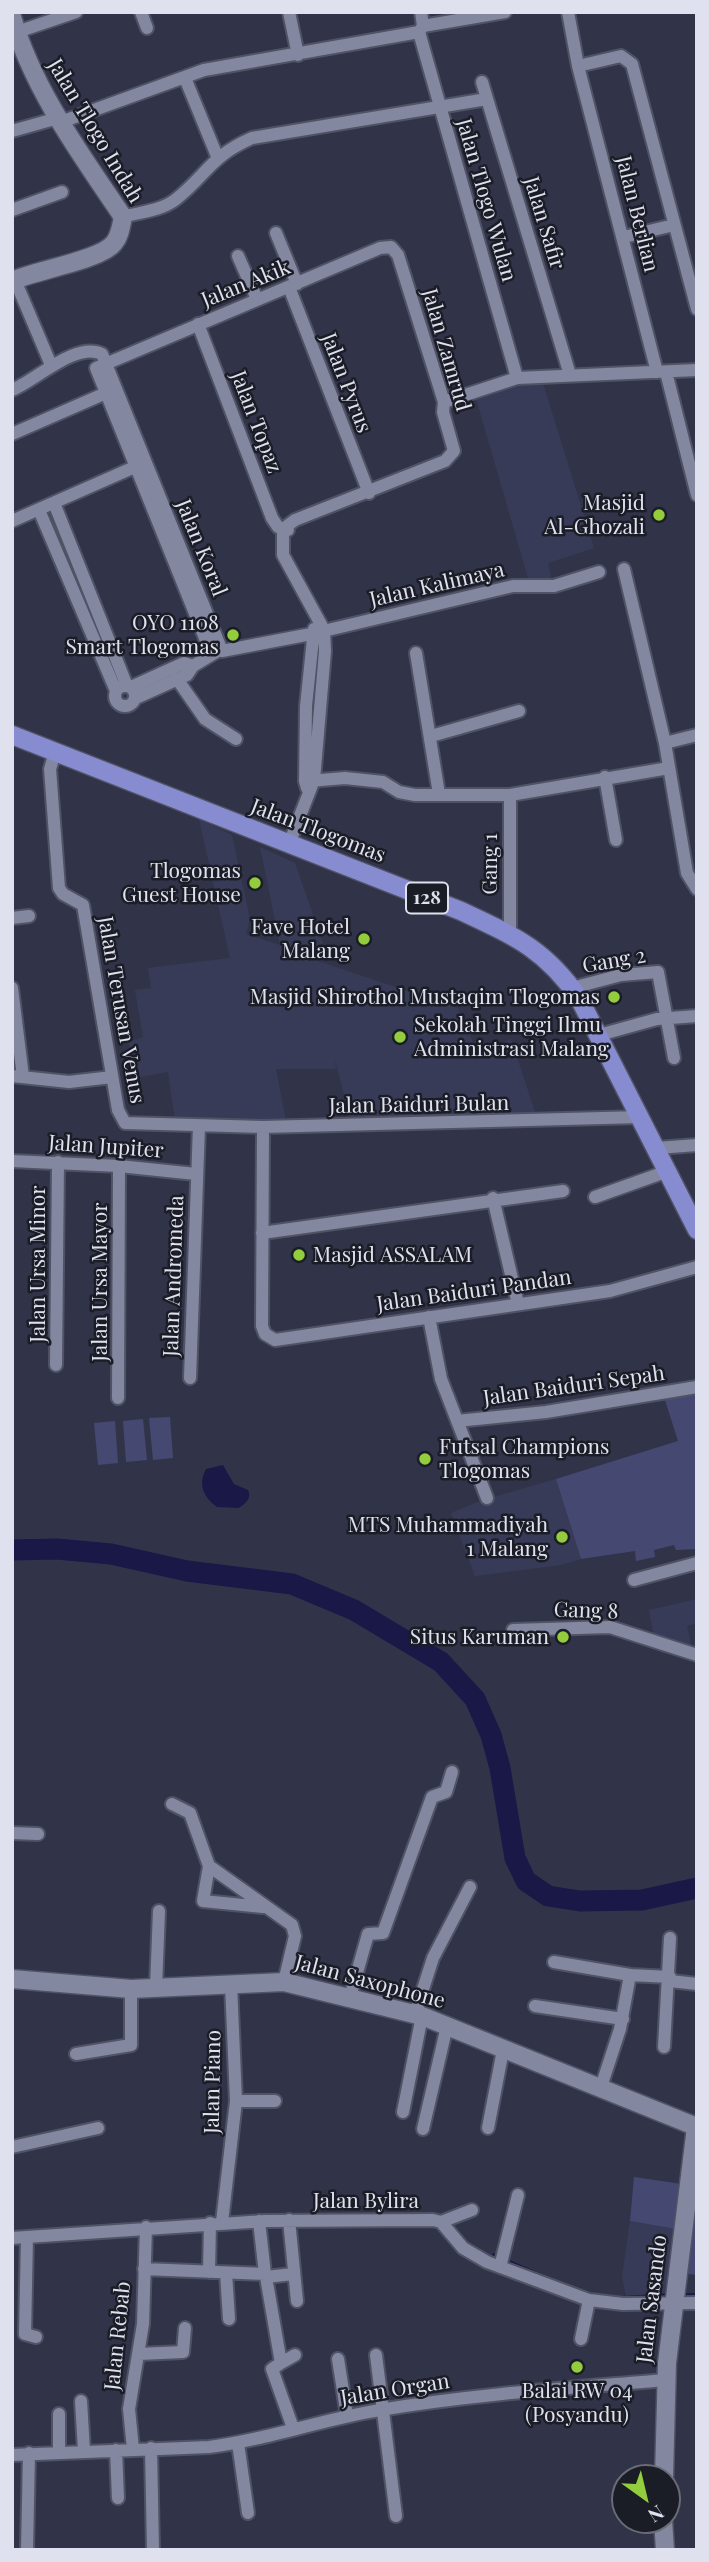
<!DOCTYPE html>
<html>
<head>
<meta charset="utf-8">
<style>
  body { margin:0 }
  #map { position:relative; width:709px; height:2562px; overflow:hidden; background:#313449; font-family:"Playfair Display",serif }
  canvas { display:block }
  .frame { position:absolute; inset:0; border:14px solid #dfe1ef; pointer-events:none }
  .north { position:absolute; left:611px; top:2464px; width:70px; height:70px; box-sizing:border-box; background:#1b1d26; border:2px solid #696b76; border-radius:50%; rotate:146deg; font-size:19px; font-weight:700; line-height:28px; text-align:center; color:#dfe1ef }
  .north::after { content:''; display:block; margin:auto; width:24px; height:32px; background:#93cc3d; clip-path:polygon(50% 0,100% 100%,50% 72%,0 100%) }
</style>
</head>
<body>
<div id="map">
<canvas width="709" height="2562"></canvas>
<div class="frame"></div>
<div class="north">N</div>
</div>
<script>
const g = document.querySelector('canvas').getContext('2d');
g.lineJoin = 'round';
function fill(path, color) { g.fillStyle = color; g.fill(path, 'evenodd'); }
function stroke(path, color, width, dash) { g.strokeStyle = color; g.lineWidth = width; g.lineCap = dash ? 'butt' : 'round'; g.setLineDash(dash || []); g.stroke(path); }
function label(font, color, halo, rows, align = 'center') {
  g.font = font + ' "Playfair Display",serif'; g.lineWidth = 5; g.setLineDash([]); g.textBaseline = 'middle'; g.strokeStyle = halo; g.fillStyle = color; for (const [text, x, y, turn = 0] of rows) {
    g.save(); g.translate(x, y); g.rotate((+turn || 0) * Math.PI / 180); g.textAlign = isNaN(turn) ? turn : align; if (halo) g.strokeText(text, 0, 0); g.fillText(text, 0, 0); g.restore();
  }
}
fill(new Path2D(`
  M542,380L594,548L548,563L552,581L530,585L475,395Z
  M199,819L232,835L250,919L246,934L280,945L260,847L295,863L327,955L312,959L458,1008L477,1052L511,1039L536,1115L350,1117L335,1060L336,1069H276L286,1121H175L168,1072L135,1078L129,1042L143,1037L135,990L151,988L148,968L230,958Z
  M556,1479L581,1559L561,1565L475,1576L451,1513L483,1500Z
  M697,1599V1623L687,1626L692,1648L654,1637L649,1610Z
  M630,2221L676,2229L669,2293L626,2296L622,2277Z`), '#383b57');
fill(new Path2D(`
  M697,1393V1549L676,1550L674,1545L654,1550L655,1557L636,1561L635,1551L581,1559L556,1479L678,1441L665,1400Z
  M170,1417L173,1458L153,1460L149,1418Z
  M143,1419L147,1460L126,1462L123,1421Z
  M115,1421L118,1463L98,1465L94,1423Z
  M697,2155V2275L681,2273Z
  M634,2177L682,2184L676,2229L630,2221Z`), '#454971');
fill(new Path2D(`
  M223,1465L234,1484L248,1490C252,1498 246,1503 239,1508L217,1507C203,1497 198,1484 206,1469Z`), '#191847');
stroke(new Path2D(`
  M494,2255L554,2281
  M581,2291L597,2296
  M681,2295H697
  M619,2298L670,2295`), '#191847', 3.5);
stroke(new Path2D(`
  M12,1550L57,1549L111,1554L187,1571L292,1584L354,1610L441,1662L475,1699L491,1735L500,1768L515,1858L526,1881L548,1896L580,1901L642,1900L697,1888`), '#191847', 21);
const street = new Path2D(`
  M141,12L147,28
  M289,12L298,55
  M568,12L578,66L657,372
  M423,26L505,12
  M17,32L76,12
  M419,32L517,378
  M419,32L423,26L421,12
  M578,66L621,56L632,64L697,309
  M185,78L217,156
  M482,82L570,375
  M61,122L204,70L419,32
  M12,131L58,118
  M12,210L62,192
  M123,217C140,212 160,211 175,200C207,175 209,157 252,138L487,99
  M276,233L297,284
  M624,237L674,225
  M238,256L257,299
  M15,280L51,365
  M289,287L369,493
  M198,324L272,518L278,527L288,530
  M666,372L697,495
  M12,390C35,381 76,341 102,354L222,651L311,634L513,586H554L599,572
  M444,402L517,378L697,370
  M12,434L106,393
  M54,503L127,686
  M39,510L116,691
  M12,521L137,466
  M624,569L665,743L687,873L697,889
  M211,653L96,368L380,248L391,247L398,255L444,402L443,412L454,451L445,461L295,520L283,529V555L324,630L325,651L314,780L289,844
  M416,653L439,794
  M177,679L205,719L236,739
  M115 696a10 10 0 1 1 20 0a10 10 0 1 1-20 0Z
  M131,687L184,663L193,666
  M136,698L187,675L193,666L216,652
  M431,736L519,711
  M665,743L697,735
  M55,752L50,769L59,888L63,894L83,905L118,1110L125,1123L263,1127L641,1117
  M605,777L616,840
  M309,781L345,778L383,782L399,792L415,795H510L669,768
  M307,788L305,781L306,706L314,629
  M510,795V934
  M12,918L29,916
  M12,988L23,1077
  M572,988L621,975L658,972L674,1058
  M599,1035L657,1019L697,1016
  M12,1076L69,1082L112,1077
  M263,1127L262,1326L265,1334L275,1340L610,1291L697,1267
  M657,1148L697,1145
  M12,1161L119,1166L196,1174
  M595,1197L668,1171
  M493,1198L518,1304
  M262,1233L563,1191
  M429,1317L441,1379L487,1498
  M56,1365L58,1162
  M190,1378L199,1126
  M118,1398L119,1166
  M457,1421L546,1412L697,1387
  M634,1580L697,1563
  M513,1630L610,1627L697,1655
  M172,1804L190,1813L209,1866L292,1925L295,1936L284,1982
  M12,1833L38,1834
  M209,1866L203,1901L263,1907
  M554,1962L630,1975L670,1977
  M670,1981L697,1984
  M156,1987L159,1911
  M350,1997L368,1934L383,1933L432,1797L446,1792L452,1772
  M535,2006L623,2019
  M415,2014L433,1958L470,1887
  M664,2047L670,1938
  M76,2054L131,2045V1989
  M601,2087L620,2029L630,1975
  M236,2101H275
  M403,2112L422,2016
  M488,2128L503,2050
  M423,2129L447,2026
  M12,2147L98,2128
  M289,2220L297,2301
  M259,2221L265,2274
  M222,2222L236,2101L231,1984
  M441,2222L472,2210
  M27,2237L25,2334L36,2337
  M12,2238L265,2221L433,2220L441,2222L463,2248L487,2262L589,2300L623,2304L697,2303
  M500,2267L518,2195
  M144,2269L265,2274L266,2277L293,2274
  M209,2272L210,2223
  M226,2273L229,2319
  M266,2277L281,2363L272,2369L293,2428
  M581,2339L589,2300
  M139,2354L183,2352L185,2328
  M376,2355L396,2516
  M338,2359L347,2416
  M281,2363L295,2355
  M81,2401L84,2451
  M59,2414V2452
  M238,2443L248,2513
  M151,2448L153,2550
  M133,2449L129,2409L143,2324L146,2227
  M116,2450L118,2498
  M12,2455L209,2447C267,2440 323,2419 380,2410C474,2394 571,2388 666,2380
  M27,2550L29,2453`);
const secondary = new Path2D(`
  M12,17C34,91 80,153 123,217C121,226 120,236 114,243C101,260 36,270 12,281
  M12,1979L131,1989L284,1982L422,2016L697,2127
  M664,2478L667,2363L696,2127
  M663,2520L665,2550`);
const primary = new Path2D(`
  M12,735L461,911C514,936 544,948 579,998L697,1230`);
stroke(street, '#505265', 16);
stroke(secondary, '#505265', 21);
stroke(primary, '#505265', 21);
stroke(street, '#8487a0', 12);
stroke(secondary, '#8487a0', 18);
stroke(primary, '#868ccf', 18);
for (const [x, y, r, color] of [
  [659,515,7,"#93cc3d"],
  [233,635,7,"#93cc3d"],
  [255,883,7,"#93cc3d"],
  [364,939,7,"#93cc3d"],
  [614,997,7,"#93cc3d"],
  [400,1037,7,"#93cc3d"],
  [299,1255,7,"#93cc3d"],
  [425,1459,7,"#93cc3d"],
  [562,1537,7,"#93cc3d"],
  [563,1637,7,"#93cc3d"],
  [577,2367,7,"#93cc3d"]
]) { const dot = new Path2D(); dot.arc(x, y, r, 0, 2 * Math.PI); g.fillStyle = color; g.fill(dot); stroke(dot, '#1b1d26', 2.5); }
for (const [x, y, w] of [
  [427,898,42]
]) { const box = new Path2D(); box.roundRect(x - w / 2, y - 15.5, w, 31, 5); g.fillStyle = '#1b1d26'; g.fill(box); stroke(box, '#dfe1ef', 2); }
label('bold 19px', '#dfe1ef', null, [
  ["128",427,898]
]);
label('21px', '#dfe1ef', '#1b1d26', [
  ["Jalan Tlogo Indah",95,131,59],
  ["Jalan Tlogo Wulan",486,200,74],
  ["Jalan Berlian",637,214,76],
  ["Jalan Safir",544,223,73],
  ["Jalan Akik",246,284,-22],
  ["Jalan Zamrud",446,350,74],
  ["Jalan Pyrus",346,383,69],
  ["Jalan Topaz",256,422,69],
  ["Jalan Koral",201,548,68],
  ["Jalan Kalimaya",437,585,-13],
  ["Jalan Tlogomas",318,831,21],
  ["Gang 1",490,864,-90],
  ["Gang 2",614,961,-10],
  ["Jalan Terusan Venus",121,1010,80],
  ["Jalan Baiduri Bulan",419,1105,-1],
  ["Jalan Jupiter",106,1147,4],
  ["Jalan Ursa Minor",38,1264,-90],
  ["Jalan Andromeda",174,1276,-88],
  ["Jalan Ursa Mayor",100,1282,-90],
  ["Jalan Baiduri Pandan",474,1291,-8],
  ["Jalan Baiduri Sepah",574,1386,-8],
  ["Gang 8",586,1611,2],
  ["Jalan Saxophone",370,1982,15],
  ["Jalan Piano",213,2082,-89],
  ["Jalan Bylira",366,2201],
  ["Jalan Sasando",652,2299,-83],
  ["Jalan Rebab",118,2336,-84],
  ["Jalan Organ",395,2390,-9]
]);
label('21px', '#dfe1ef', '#1b1d26', [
  ["Masjid",645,503],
  ["Al-Ghozali",645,527],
  ["OYO 1108",219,623],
  ["Smart Tlogomas",219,647],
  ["Tlogomas",241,871],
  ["Guest House",241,895],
  ["Fave Hotel",350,927],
  ["Malang",350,951],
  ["Masjid Shirothol Mustaqim Tlogomas",600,997],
  ["Sekolah Tinggi Ilmu",414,1025,"left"],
  ["Administrasi Malang",414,1049,"left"],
  ["Masjid ASSALAM",313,1255,"left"],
  ["Futsal Champions",439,1447,"left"],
  ["Tlogomas",439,1471,"left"],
  ["MTS Muhammadiyah",548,1525],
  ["1 Malang",548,1549],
  ["Situs Karuman",549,1637],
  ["Balai RW 04",577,2391,"center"],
  ["(Posyandu)",577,2415,"center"]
], 'right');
</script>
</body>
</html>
